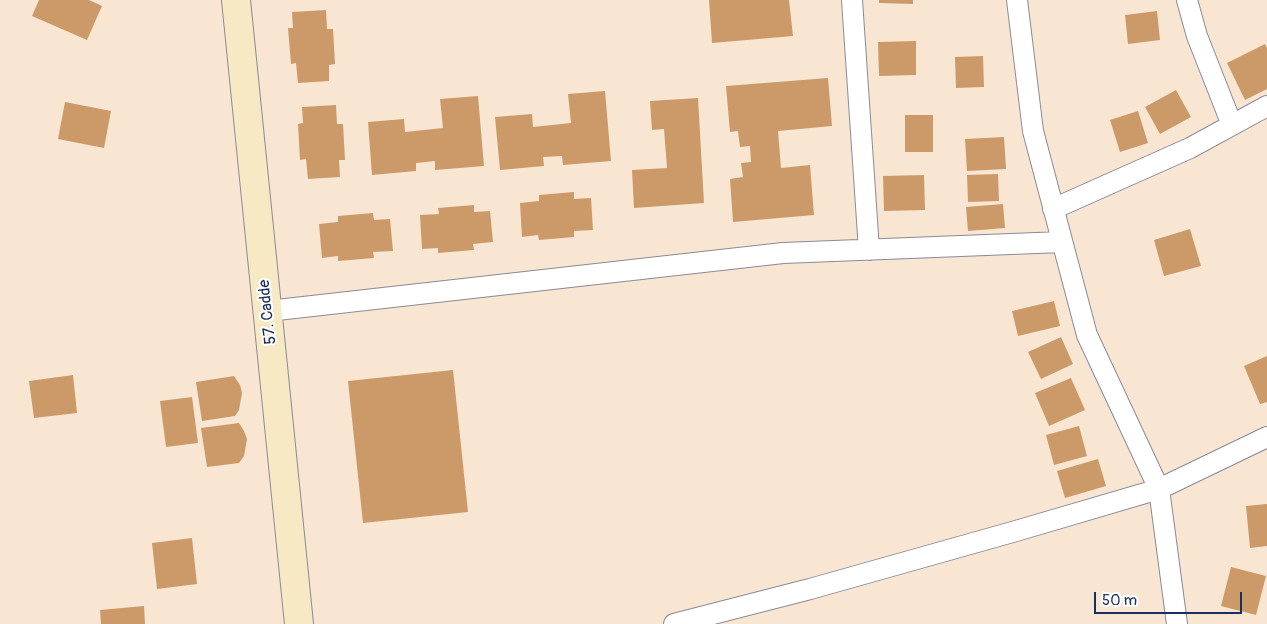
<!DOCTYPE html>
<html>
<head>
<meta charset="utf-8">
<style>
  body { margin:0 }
  #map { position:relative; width:1267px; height:624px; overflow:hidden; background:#f8e6d2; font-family:Pangolin,sans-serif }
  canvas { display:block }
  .scale { position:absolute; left:1094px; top:592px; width:148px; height:22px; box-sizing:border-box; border:2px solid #1b2f5e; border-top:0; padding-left:6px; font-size:15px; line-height:18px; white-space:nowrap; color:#1b2f5e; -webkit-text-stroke:4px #fff; paint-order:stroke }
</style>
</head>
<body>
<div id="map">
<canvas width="1267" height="624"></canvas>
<div class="scale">50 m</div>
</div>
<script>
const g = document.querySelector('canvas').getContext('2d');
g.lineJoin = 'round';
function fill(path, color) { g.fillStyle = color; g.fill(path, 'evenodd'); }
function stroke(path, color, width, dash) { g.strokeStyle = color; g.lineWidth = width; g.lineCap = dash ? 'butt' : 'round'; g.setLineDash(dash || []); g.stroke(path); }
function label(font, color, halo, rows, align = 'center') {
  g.font = font + ' Pangolin,sans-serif'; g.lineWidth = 4; g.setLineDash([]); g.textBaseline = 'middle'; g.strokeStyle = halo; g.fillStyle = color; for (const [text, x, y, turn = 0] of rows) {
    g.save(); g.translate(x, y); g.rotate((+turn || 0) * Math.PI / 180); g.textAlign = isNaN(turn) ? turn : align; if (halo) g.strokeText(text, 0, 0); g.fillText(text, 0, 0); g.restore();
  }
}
fill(new Path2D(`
  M39,0H89L102,6L87,40L32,16Z
  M709,0H789L793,36L712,43Z
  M879,0H913V4L879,3Z
  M326,10L327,29H333L335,64L329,65V81L298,83L296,63L291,64L288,28H293L292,12Z
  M1157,11L1160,40L1128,44L1125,15Z
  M916,41V75L879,76L878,42Z
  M1265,44L1267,48V89L1245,100L1227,63Z
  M983,56L984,87L956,88L955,57Z
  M828,78L832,126L778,131L781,168L810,165L814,215L733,222L730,179L743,177L741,163L751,162L750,146L740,147L738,131L730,132L726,86Z
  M1176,90L1191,117L1160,134L1145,107Z
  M605,91L611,161L563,165L562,156L543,157L544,166L500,170L495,117L532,114L533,127L571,123L568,94Z
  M478,96L484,166L435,170V161L416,163V171L372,175L368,122L404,119L405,132L443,128L440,99Z
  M698,98L704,203L634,208L632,170L667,168L664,129L652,130L650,101Z
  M65,102L111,111L104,148L58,139Z
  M336,105L337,124H343L345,160H339L340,177L308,179L306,159L300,160L298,124L303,123L302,107Z
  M1138,111L1148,143L1120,152L1110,120Z
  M905,115H933V152H905Z
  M1004,137L1006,169L967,171L965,139Z
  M998,174L999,201L968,202L967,175Z
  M924,175L925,210L884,211L883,176Z
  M574,192V199L591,198L593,230L574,231V237L539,240L538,235L522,237L520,203L539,201V195Z
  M1003,204L1005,228L968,231L966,207Z
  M474,205V212L490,211L493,242L473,244L474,250L438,253V248L422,249L420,215L439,214L438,208Z
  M373,213L374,220L390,219L393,251L373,252L374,258L338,261V256L322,258L319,224L338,222V216Z
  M1190,229L1201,266L1164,276L1154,240Z
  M1054,301L1060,326L1018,336L1012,311Z
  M1061,337L1073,364L1041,379L1028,352Z
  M1267,356V402L1260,404L1244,366Z
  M453,370L468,512L363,523L348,381Z
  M73,375L77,413L34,418L29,381Z
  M234,376L240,385L242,393L239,410L235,416L202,421L196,382Z
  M1071,378L1085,410L1049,426L1035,393Z
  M192,397L198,443L166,447L160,401Z
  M239,423L244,431L247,439L244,456L239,463L207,467L201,428Z
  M1079,426L1087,456L1054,465L1046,435Z
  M1098,459L1106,486L1065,498L1057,471Z
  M1267,504V546L1250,548L1246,506Z
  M192,538L197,584L157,589L152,543Z
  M1231,567L1266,576L1256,615L1221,606Z
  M144,606L145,624H101L100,610Z`), '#cc9a68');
const street = new Path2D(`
  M852,0L869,250
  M1017,0L1033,131L1087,335L1159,489L1177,624
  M1187,0L1197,36L1232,125
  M1053,209L1190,148L1267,106
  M268,311L783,253L1062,242
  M674,624L810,589L1016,531L1159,489L1267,437`);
const secondary = new Path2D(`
  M236,0L299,624`);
stroke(street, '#8a8a98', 22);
stroke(secondary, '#8a8a98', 30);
stroke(street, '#fff', 20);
stroke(secondary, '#f6e9c3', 28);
label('16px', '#1b2f5e', '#fff', [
  ["57. Cadde",268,312,-96]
]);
</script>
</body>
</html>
